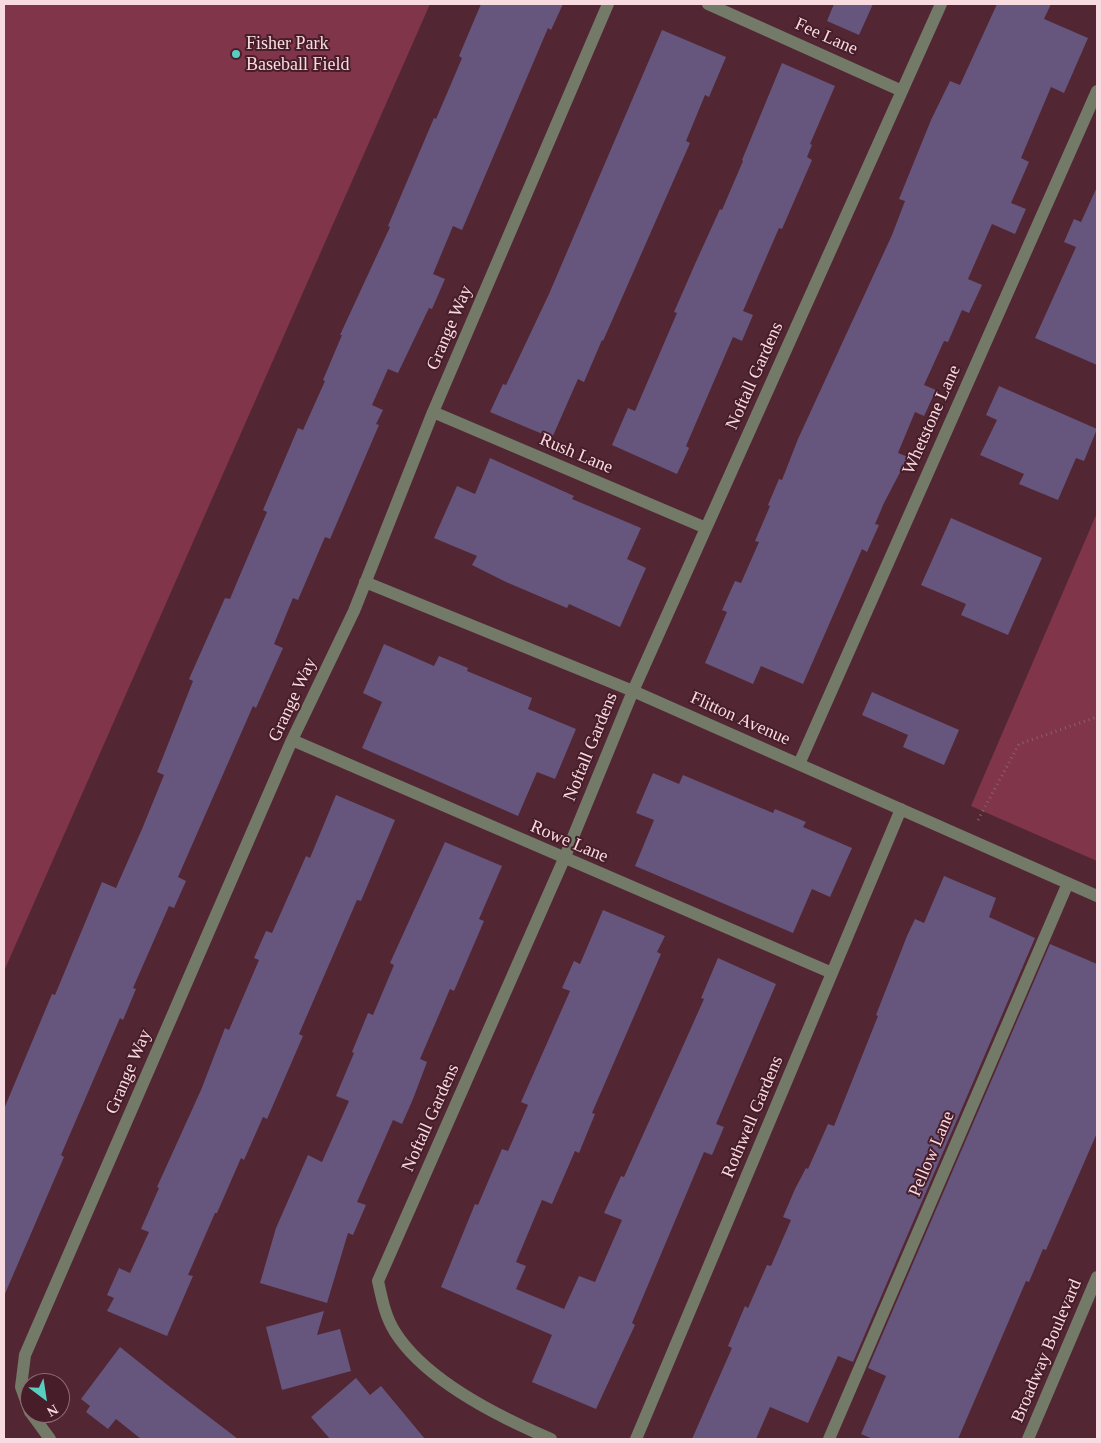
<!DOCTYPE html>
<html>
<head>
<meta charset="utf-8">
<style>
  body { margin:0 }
  #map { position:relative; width:1101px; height:1443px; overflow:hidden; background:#522733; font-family:Georgia,serif }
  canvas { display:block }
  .frame { position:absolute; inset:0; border:5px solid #f8dbe1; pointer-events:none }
  .north { position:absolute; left:20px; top:1373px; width:50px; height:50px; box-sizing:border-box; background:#461d29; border:1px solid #8d6973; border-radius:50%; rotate:149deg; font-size:14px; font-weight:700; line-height:20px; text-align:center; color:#f8dbe1 }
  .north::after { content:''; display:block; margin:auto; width:18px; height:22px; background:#59cebf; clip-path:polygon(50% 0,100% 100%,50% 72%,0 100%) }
</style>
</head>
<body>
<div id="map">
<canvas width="1101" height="1443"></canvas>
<div class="frame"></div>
<div class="north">N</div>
</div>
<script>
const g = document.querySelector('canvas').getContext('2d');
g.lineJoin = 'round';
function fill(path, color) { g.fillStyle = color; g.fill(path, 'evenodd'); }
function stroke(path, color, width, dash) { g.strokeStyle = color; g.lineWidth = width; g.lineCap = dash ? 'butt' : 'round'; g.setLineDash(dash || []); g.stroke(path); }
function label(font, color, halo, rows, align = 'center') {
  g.font = font + ' Georgia,serif'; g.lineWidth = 4; g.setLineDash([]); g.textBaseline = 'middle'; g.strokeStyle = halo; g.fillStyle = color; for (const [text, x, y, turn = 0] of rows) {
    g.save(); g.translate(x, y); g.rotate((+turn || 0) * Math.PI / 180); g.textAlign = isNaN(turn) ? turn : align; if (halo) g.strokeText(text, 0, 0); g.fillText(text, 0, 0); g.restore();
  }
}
fill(new Path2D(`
  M4,4H430L4,971Z
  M1097,513V861L971,806Z`), '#80354b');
fill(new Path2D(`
  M481,4H563L551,30L548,28L462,230L453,226L433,274L445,279L432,309L429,308L398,373L388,369L372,405L383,410L376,424L379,425L330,539L325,537L298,600L293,598L274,644L283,648L256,708L253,706L178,877L186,881L174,908L169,906L133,988L136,989L123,1020L120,1018L61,1155L64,1157L4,1296V1109L52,994L55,995L102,882L116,888L142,829L164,775L157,772L193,681L189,679L225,598L230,599L240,575L267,512L263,510L298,428L303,430L325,381L323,380L342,335H340L390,227L388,226L434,118L436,119L451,84L462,58L459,56Z
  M834,4H873L859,35L827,21Z
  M997,4H1051L1044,19L1088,38L1064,93L1051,87L1021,158L1029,162L1011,203L1026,209L1015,234L992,224L968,279L982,285L969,313L962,310L948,342L944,341L924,385L936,390L924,416L915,412L898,453L908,457L884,503L875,524L879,525L867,552L862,549L803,684L761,666L753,684L705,663L727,612L722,610L735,581L741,583L759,542L755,541L770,506L768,505L779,479L782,480L798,439L892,235L905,201L899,199L931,120L950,81L960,85Z
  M662,30L726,57L709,97L705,95L686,141L690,143L603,341L602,340L584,382L578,379L552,438L490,412L503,384L506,385L549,294Z
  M782,63L835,86L810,144L812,145L807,157L812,160L782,229L779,228L743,311L753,315L742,341L733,337L686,446L689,448L677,474L612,445L628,408L635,411L677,313L674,312L695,264L720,209L722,210L743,161L742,160Z
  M1097,187V365L1035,338L1076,247L1064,242L1074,219L1081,222Z
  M999,386L1097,429L1084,461L1076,458L1058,500L1019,484L1024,474L980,455L997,420L986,415Z
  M490,458L574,496L572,499L641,528L627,559L646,568L620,627L569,604L567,608L506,582L472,565L477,556L434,538L457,486L475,494Z
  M951,518L1042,558L1008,635L961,615L966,604L921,585Z
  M384,644L434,666L439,656L468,668L467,671L532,698L528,709L576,729L555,779L537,772L518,816L362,748L382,702L363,693Z
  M872,692L959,730L944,765L903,747L908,735L862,715Z
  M653,773L679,784L683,775L773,813L775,809L806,822L803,827L852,848L830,897L812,889L793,933L635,866L654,820L636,813Z
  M336,795L395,820L361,901L357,900L318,990L299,1034L303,1036L267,1119L263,1117L244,1160L241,1158L217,1213H215L188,1275L193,1276L167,1336L107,1311L114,1298L107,1295L119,1268L130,1273L149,1232L141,1229L159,1188L157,1187L201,1090L225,1028L229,1030L259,960L254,958L266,931L272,933L306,856L310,858Z
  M445,842L502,866L479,919L484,921L454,991L450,989L420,1059L427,1062L413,1099L402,1124L393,1120L357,1202L366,1205L353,1235L348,1233L327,1303L260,1283L276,1228L308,1155L322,1162L349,1101L336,1096L354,1053L352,1052L368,1013L373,1015L394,965L390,963Z
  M944,876L996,898L989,917L1035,938L853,1362L838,1356L808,1423L770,1407L756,1439H692L732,1348L728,1346L745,1306L748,1308L767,1265L771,1266L791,1220L783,1217L795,1189L806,1168L808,1169L828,1124L834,1126L878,1016L876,1015L907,936L915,919L924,923Z
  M603,910L665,936L657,952L661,954L592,1113L595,1114L579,1153L575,1151L552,1204L542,1200L516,1262L526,1266L516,1289L564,1309L579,1276L595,1282L622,1220L604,1213L621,1176L624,1177L683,1046L704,999L701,998L718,958L776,984L716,1124L724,1127L712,1155L704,1152L632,1323L635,1325L596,1409L532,1382L552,1335L441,1287L475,1204L478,1205L502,1149L508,1151L528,1105L521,1102L570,991L562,988L574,961L580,964Z
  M1050,944L1097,964V1133L1046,1250L1043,1249L1029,1282L1026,1281L958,1439H873L861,1434L886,1376L868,1368Z
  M324,1311L317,1335L340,1329L351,1371L282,1390L266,1327Z
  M120,1347L170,1387L238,1439H141L116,1419L108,1429L86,1412L90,1406L81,1399Z
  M356,1378L370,1395L381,1386L425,1439H330L311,1417Z`), '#66557d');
stroke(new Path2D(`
  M978,820L1019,744L1097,717`), '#88616b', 3, [1, 4]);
stroke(new Path2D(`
  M708,4L902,91
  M433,412L706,528
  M365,582L633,691L1097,896
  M292,740L832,973
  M799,764L1097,91
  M30,1412L21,1387L25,1355L292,740L354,611L433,412L608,4
  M31,1413L50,1439
  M551,1439C499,1417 426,1381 395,1332C385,1316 382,1299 378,1281L564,859L633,691L941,4
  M636,1439L901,809
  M829,1439L1068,883
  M1028,1439L1097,1277`), '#737a67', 12);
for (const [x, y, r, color] of [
  [236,54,5,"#59cebf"]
]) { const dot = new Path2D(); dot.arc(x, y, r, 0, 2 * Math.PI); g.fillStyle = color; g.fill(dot); stroke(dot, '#461d29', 2); }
label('18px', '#f8dbe1', '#461d29', [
  ["Fee Lane",826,37,24],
  ["Grange Way",450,328,-67],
  ["Noftall Gardens",755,376,-66],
  ["Whetstone Lane",932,420,-66],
  ["Rush Lane",576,454,23],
  ["Grange Way",293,700,-65],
  ["Flitton Avenue",740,719,24],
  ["Noftall Gardens",591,747,-68],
  ["Rowe Lane",569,842,23],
  ["Grange Way",129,1072,-67],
  ["Rothwell Gardens",753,1117,-67],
  ["Noftall Gardens",431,1118,-66],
  ["Pellow Lane",932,1154,-67],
  ["Broadway Boulevard",1047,1351,-67]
]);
label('18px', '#f8dbe1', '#461d29', [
  ["Fisher Park",246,44],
  ["Baseball Field",246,65]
], 'left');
</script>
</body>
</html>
